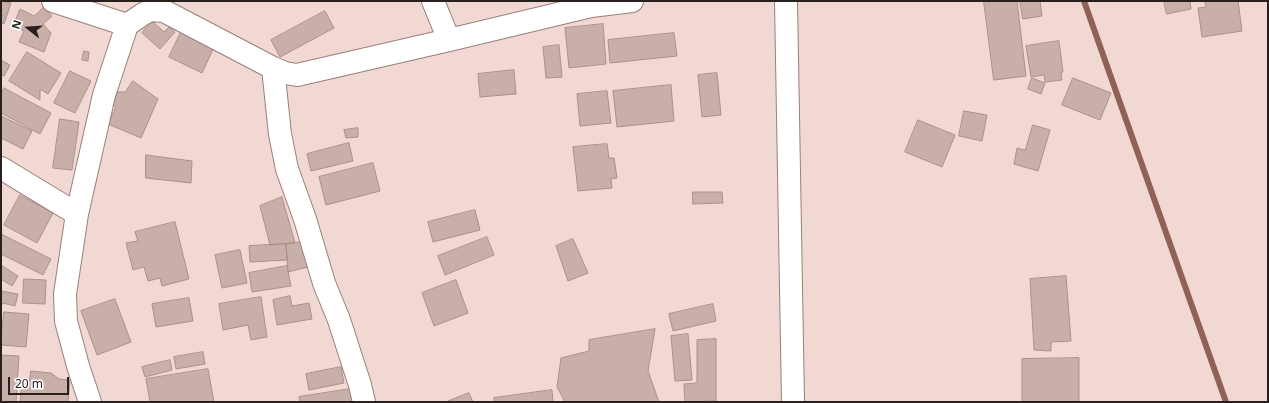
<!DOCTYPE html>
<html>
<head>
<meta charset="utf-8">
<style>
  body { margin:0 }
  #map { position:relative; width:1269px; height:403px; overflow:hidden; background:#f1d8d2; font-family:"Noto Sans",sans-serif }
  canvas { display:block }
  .frame { position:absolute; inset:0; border:2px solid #29201e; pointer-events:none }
  .north { position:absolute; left:8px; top:8px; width:40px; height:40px; -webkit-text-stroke:3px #fff; paint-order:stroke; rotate:287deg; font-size:11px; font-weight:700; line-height:16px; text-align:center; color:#29201e }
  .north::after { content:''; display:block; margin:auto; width:14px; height:18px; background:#29201e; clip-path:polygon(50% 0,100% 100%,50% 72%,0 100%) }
  .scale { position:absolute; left:8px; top:377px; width:61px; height:18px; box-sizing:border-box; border:2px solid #29201e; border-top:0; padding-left:5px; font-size:12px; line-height:14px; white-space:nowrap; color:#29201e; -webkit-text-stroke:3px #fff; paint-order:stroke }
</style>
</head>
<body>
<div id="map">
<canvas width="1269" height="403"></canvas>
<div class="frame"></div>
<div class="north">N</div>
<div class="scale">20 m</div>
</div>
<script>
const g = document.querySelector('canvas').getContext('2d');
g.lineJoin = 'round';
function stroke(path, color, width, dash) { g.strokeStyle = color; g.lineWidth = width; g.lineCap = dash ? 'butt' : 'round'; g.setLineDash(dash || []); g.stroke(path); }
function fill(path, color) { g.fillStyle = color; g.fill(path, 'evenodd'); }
stroke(new Path2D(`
  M1084,1L1226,402`), '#906157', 6);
const building = new Path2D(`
  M1,1L11,3L4,24L1,23Z
  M984,1H1017L1026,76L994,80Z
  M1020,1H1040L1042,16L1023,19Z
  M1164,1H1190L1191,9L1167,14Z
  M1205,1H1238L1242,31L1202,37L1198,8L1206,7Z
  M44,7L52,16L43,24L51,33L44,52L19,42L24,31L13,26L20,9L34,16Z
  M325,11L334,28L280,57L271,40Z
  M152,21L164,32L169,27L175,32L160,49L142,33Z
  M603,24L606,64L569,68L565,28Z
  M182,30L215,45L202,73L169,57Z
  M674,33L677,56L610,63L608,40Z
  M1059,41L1063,72H1061L1062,80L1045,82L1044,75L1031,77L1026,46Z
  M559,45L562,77L546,78L543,47Z
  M84,51L89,52L88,61L82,60Z
  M27,52L61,73L48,94L40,89V100L9,81Z
  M1,60L10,65L4,76L1,75Z
  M514,70L516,94L480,97L478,74Z
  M70,71L91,81L75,113L54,103Z
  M717,73L721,115L702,117L698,75Z
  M1032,78L1045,83L1041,94L1028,89Z
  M1073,78L1111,93L1100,120L1062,105Z
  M133,81L158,99L141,138L108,124L116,107L112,105L118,92H125Z
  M671,85L674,121L617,127L613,91Z
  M4,88L51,113L40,134L1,113V94Z
  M607,91L611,123L580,126L577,94Z
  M964,111L987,115L982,141L959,136Z
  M1,116L32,131L23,149L1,138Z
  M60,119L79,122L72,170L53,168Z
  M918,120L955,135L942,167L905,152Z
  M1033,125L1050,130L1038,171L1014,164L1017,148L1025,150Z
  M358,128V137L346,138L344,130Z
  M349,143L353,161L311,171L307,154Z
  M607,144L609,158H614L617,178L611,179L612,188L578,191L573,147Z
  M146,155L192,161L191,183L146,178Z
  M373,163L380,191L326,205L319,177Z
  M693,192H722L723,203L693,204Z
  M20,195L53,213L37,243L4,225Z
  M282,197L295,243L270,245L260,206Z
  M475,210L480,230L433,242L428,222Z
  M175,222L189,279L162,286L160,278L148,281L144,267L133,270L126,243L138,241L135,232Z
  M1,234L51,259L43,275L1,254Z
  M487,237L494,255L445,275L438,256Z
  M573,239L588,273L568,281L556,246Z
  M303,242L308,264V267L288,272L286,244Z
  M286,244L287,260L250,262L249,246Z
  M240,250L247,283L222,288L215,255Z
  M1,265L18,276L12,286L1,279Z
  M287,266L291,286L252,292L249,273Z
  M1066,276L1071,341L1051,342V351L1034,350L1030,279Z
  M24,279L46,280L45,304L23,303Z
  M456,280L468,313L434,326L422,293Z
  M1,291L18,294L15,306L3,303L1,306Z
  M290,296L292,306L309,303L312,319L277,325L273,300Z
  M261,297L267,337L251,340L248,325L223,330L219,304Z
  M189,298L193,321L156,327L152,304Z
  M115,299L131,342L97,355L81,311Z
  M713,304L716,321L673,331L669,314Z
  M4,312L29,314L26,347L1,345Z
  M655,329L648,371L659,402H565L557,387L561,358L589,351V340Z
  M688,334L692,380L675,381L671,336Z
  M716,339V401L685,402L684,384L697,383V340Z
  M203,352L205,364L176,369L174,357Z
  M1,355L19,356L16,402H1Z
  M1079,358V402H1022V359Z
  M170,360L172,370L145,377L142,367Z
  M341,367L344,383L309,390L306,374Z
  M208,369L214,402H150L146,379Z
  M31,371L51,373L59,379L70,380L68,402H20L22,383L29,384Z
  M350,389L352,402H300L299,397Z
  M552,390L553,402H494V398Z
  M469,393L473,402H446Z`);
fill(building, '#c8afaa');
stroke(building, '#a9918b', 1);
const minor = new Path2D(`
  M53,1L127,25
  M433,1L449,40
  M786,1L793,402
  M273,68L280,134L287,169L305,219L324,283L339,320L360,385L364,402
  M1,168L77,214
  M90,402L78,366L66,321L65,294L77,214L104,95L127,25L143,14L151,10L164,11L273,68L285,73L297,75L449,40L591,6L632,1`);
stroke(minor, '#97807a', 24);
stroke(minor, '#fff', 22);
</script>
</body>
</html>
